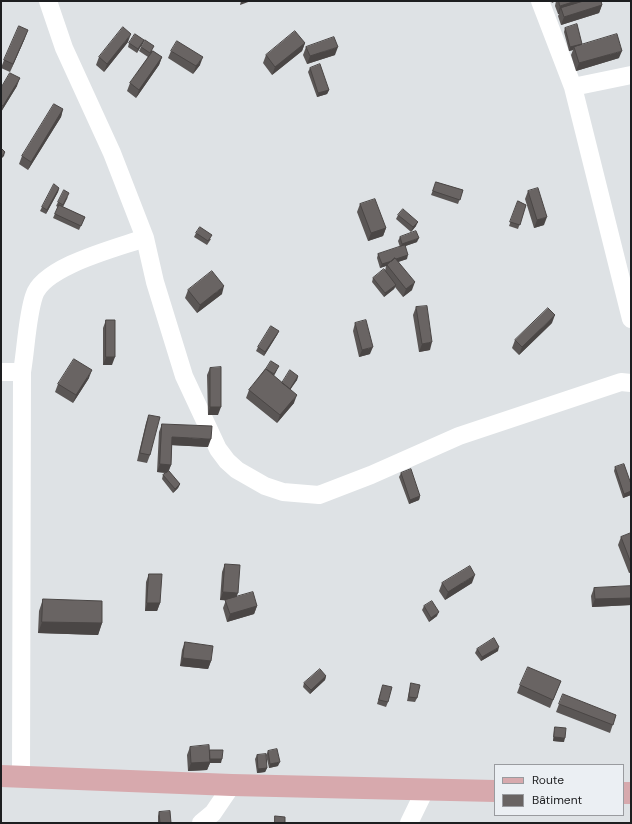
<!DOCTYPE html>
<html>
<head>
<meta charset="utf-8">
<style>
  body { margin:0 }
  #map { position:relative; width:632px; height:824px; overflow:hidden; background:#dee2e5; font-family:"DM Sans",sans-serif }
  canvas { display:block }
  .frame { position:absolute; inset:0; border:2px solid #1d1e20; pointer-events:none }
  .legend { position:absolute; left:494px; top:764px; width:130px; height:52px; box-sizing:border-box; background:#ebeff3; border:1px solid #999b9f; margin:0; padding:5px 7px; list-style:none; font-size:12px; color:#1d1e20 }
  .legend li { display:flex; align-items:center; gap:8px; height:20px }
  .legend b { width:20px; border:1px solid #999b9f }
</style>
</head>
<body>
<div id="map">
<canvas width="632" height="824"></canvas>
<div class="frame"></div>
<ul class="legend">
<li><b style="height:5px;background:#d7a9ad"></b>Route</li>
<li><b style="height:11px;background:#696463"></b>Bâtiment</li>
</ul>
</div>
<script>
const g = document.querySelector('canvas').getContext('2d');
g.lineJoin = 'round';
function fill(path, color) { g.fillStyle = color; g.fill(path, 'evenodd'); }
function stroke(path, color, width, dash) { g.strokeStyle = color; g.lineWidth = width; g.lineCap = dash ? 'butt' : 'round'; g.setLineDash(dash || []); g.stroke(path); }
fill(new Path2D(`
  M447,822L568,823H446Z`), '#a6c5ae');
stroke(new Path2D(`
  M48,1L64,48L112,153L145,238L155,282L184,376L218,449L227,461L237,470L265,486L283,492L319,495L371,475L459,436L621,382L631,383
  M540,1L573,87L631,319
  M573,87L631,75
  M1,372H22C26,349 27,317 34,296C43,266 117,248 145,238
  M21,776L22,372
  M201,823L213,813L232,785
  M409,823L425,790`), '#fff', 18);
stroke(new Path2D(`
  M1,776L232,785L495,791
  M623,793H631`), '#d7a9ad', 22);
fill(new Path2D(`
  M551,1H601L602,5L599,13L561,25L558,16L559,14H558L555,6L556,1L552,3Z
  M565,28L581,45L619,58L576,71L571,55L573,50L569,51L564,32Z
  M25,38L10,72L1,68L4,60Z
  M144,40L142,44L137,53L128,47L129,43Z
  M128,42L104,72L96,65L99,57Z
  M305,43L302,51L272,75L263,63L266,55Z
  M141,47L153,51L162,57L159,65L136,98L127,91L130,83L148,57L139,51Z
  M306,47L335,55L307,64L303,55Z
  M171,51L200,65L193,74L168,58Z
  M310,68L329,90L327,94L317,97L308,72Z
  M17,86L1,112V88Z
  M63,109L61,117L28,170L19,164L22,156Z
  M436,182L463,190L458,204L431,195Z
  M59,188L58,192L46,214L40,211L42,207Z
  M528,191L544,225L534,228L525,199Z
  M68,197L63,207L85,217L79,230L53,218L58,207L56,206L58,202Z
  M518,201L526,205L518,229L509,226Z
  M360,204L386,228L383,236L368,241L357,212Z
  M398,215L416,226L411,232L396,219Z
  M196,233L211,239L207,245L194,237Z
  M400,237L417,242L405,246L407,259L398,262L412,290L403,297L395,287L394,289L384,297L372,282L373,278L385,271L386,266L380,268L377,258L378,254L400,247L398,241Z
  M188,290L222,294L197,313L185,298Z
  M416,307L430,350L419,352L413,315Z
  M106,320L112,365H103V328Z
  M355,323L370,354L359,357L353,331Z
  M552,323L519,355L512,348L515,340Z
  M279,331L277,335L264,356L256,351L258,347Z
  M210,368L218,415H208L207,375Z
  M265,369L277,370L274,376L282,383L298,376L297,380L290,389L294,403L277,423L246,398L249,390Z
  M89,378L73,403L55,392L58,384Z
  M149,415L150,455L147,463L137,461L146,423Z
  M162,424L208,447L172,445L171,465L168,471L180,484L178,488L173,493L162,479L163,475L166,473L157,472L159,432Z
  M615,467L631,484V495L623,498L614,471Z
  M401,473L420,496L419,500L409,504L399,477Z
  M631,533V572L629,573L618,545L621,537Z
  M225,564L237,597L257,606L254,614L227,622L223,608L226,600H220L222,572Z
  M149,574L160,603L157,611H145L146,582Z
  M442,583H472L445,600L439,591Z
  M631,586V605L592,607L591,596L594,588Z
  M43,599L102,623L98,635L38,633L39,611Z
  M424,606L437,616L429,622L422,610Z
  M185,642L211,661L208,669L180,666L182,650Z
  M477,649L498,651L481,661L475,653Z
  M326,676L325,680L310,694L303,687L304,683Z
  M561,681L550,708L517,693L520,685Z
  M411,683L417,698L415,702L407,701L410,687Z
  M383,685L388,702L386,707L377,704Z
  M559,704L616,715L610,733L556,712Z
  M555,727L564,742L553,741L554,731Z
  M190,747L210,752V750L221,763H210L207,770L188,771L187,755Z
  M268,751L278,766L269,768L266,755Z
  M257,755L267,768L265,772L257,773L255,759Z
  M159,812L171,823H158V816Z`), '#5a5655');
fill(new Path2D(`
  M241,1H251L240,5Z
  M576,1H599L561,8L559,14H558L560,6Z
  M602,5L599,13L561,25L564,17Z
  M28,30L25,38L10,72L13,64Z
  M131,34L128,42L104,72L107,64Z
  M144,40L142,44L137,53L138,49Z
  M305,43L302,51L272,75L275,67Z
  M582,44L580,48L574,47L573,50L569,51L570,47Z
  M338,47L335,55L307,64L310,56Z
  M622,51L619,58L576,71L579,63Z
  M162,57L159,65L136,98L139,90Z
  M203,57L200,65L193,74L196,66Z
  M20,78L17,86L1,112L3,106Z
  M329,90L327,94L317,97L318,93Z
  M63,109L61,117L28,170L31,162Z
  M5,152L4,156L1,159V157Z
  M59,188L58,192L46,214L47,210Z
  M547,217L544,225L534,228L537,220Z
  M418,222L416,226L411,232L413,227Z
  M386,228L383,236L368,241L371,233Z
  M419,238L417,242L400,248L402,244Z
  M408,255L407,259L380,268L382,264Z
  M415,282L412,290L403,297L406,289Z
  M396,285L394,289L384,297L385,293Z
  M224,286L222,294L197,313L200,305Z
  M555,315L552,323L519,355L522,347Z
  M279,331L277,335L264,356L265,352Z
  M432,342L430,350L419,352L422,344Z
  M373,347L370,354L359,357L362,350Z
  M106,357H115L112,365H103Z
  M92,370L89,378L73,403L76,395Z
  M298,376L297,380L288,393L289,389Z
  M297,395L294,403L277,423L280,415Z
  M210,407H221L218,415H208Z
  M172,437L211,439L208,447L169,445Z
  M160,464L171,465L168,473L157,472Z
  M180,484L178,488L173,493L175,489Z
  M631,491V495L623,498L624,494Z
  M420,496L419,500L409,504L410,500Z
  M631,567V572L629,573Z
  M475,575L472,583L445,600L448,592Z
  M223,592L238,593L235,601L220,600Z
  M631,598V605L592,607L595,599Z
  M147,603H160L157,611H145Z
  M257,606L254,614L227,622L230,614Z
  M439,612L437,616L429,622L431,618Z
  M42,622L102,623L98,635L38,633Z
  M499,647L498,651L481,661L482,657Z
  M183,658L211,661L208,669L180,666Z
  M326,676L325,680L310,694L311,690Z
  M554,737L565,738L564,742L553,741Z
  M210,759H222L221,763H210L207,770L188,771L191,763Z
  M280,762L278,766L269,768L270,764Z
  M267,768L265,772L257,773L258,769Z`), '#4a4645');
const building = new Path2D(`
  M559,1H576L560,6Z
  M584,1H601L602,5L564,17L561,8Z
  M577,24L582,44L570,47L565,28Z
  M19,26L28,30L13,64L4,60Z
  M123,27L131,34L107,64L99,57Z
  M295,31L305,43L275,67L266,55Z
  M135,34L144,40L138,49L129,43Z
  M617,34L622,51L579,63L574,47Z
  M334,37L338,47L310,56L306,47Z
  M145,40L154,46L150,53L141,47Z
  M177,41L203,57L196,66L171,51Z
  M153,51L162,57L139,90L130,83Z
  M320,64L329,90L318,93L310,68Z
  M10,73L20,78L3,106L1,104V88Z
  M54,104L63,109L31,162L22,156Z
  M1,148L5,152L1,157Z
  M436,182L463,190L460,200L433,191Z
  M54,184L59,188L47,210L42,207Z
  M538,188L547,217L537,220L528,191Z
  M64,190L69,193L63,205L58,202Z
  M375,199L386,228L371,233L360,204Z
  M518,201L526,205L520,225L510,222Z
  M59,205L85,217L81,226L55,214Z
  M403,209L418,222L413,227L398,215Z
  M200,227L212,235L208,241L196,233Z
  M416,231L419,238L402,244L400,237Z
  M405,245L408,255L396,259L395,258L392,261L382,264L378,254Z
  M395,258L415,282L406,289L387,265Z
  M384,269L396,285L385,293L373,278Z
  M212,271L224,286L200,305L188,290Z
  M427,306L432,342L422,344L416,307Z
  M548,308L555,315L522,347L515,340Z
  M106,320H115V357H106Z
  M366,320L373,347L362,350L355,323Z
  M271,326L279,331L265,352L258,347Z
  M74,359L92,370L76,395L58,384Z
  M271,361L279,366L274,374L266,369Z
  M221,367V407H210V368Z
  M266,369L297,395L280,415L249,390Z
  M290,370L298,376L290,389L282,383Z
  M149,415L160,417L150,455L140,453Z
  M162,424L212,426L211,439L172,437L171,465L160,464Z
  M624,464L631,484V491L624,494L615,467Z
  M411,469L420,496L410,500L401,473Z
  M169,471L180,484L175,489L163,475Z
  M631,533V563L621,537Z
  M225,564L240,565L238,593L223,592Z
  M470,566L475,575L448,592L442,583Z
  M149,574H162L160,603H147Z
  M631,586V598L595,599L594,588Z
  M253,592L257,606L230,614L225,600Z
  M43,599L102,601V623L42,622Z
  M432,601L439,612L431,618L424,606Z
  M494,638L499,647L482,657L477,649Z
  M185,642L213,646L211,661L183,658Z
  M528,667L561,681L553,700L520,685Z
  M320,669L326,676L311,690L304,683Z
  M411,683L420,685L417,698L409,697Z
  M383,685L392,687L388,702L379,700Z
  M563,694L616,715L613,725L559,704Z
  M555,727L566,728L565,738L554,737Z
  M209,745L210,762L191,763L190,747Z
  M277,749L280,762L270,764L268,751Z
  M210,750H223L222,759H210Z
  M266,754L267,768L258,769L257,755Z
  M170,811L171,823H160L159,812Z
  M275,816L285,817V823H275Z`);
fill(building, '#696463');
stroke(building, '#4a4645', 1);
</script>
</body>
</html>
